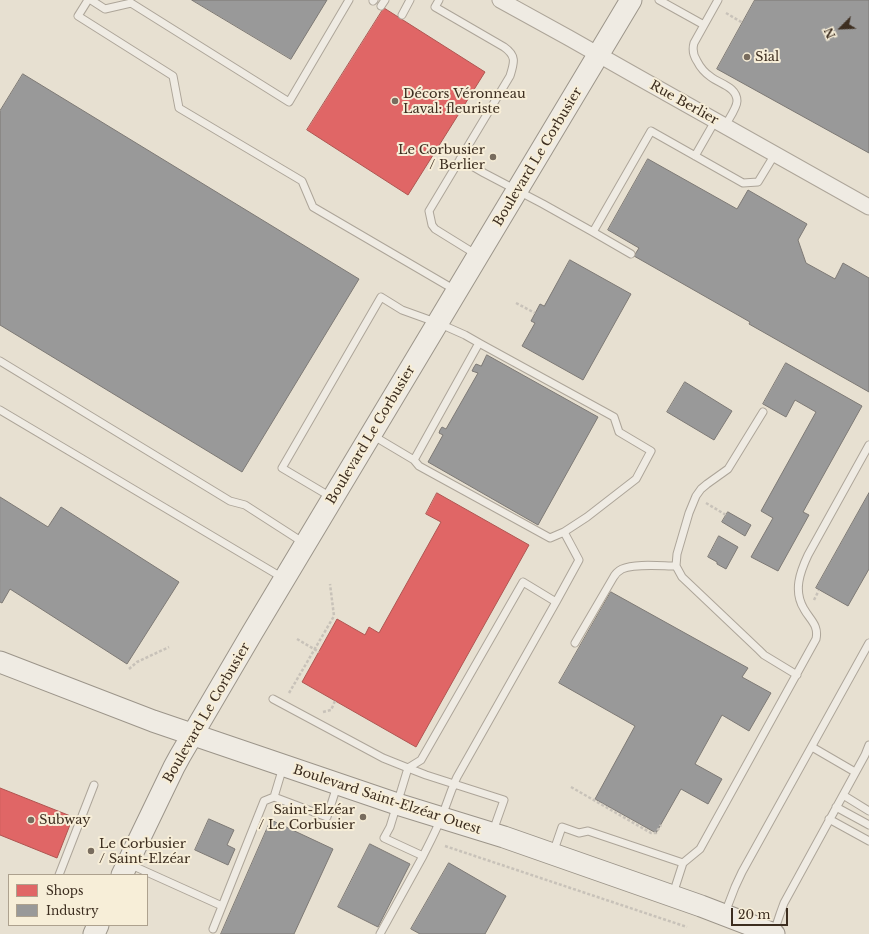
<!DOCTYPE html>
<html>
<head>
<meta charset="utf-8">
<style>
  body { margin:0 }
  #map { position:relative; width:869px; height:934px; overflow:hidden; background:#e7e0d1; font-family:"Libre Baskerville",serif }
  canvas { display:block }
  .legend { position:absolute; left:8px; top:874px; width:140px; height:52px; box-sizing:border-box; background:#f7eed8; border:1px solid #ada18e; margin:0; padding:5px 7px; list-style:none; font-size:12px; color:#3d2e20 }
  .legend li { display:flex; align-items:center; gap:8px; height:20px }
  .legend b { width:20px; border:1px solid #ada18e }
  .north { position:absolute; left:821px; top:8px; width:40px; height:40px; -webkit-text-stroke:3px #f7eed8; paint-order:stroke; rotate:246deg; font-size:11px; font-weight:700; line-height:16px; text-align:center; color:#3d2e20 }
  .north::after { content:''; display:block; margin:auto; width:14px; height:18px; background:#3d2e20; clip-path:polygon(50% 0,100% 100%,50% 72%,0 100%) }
  .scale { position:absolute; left:731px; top:908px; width:57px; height:18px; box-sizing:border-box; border:2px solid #3d2e20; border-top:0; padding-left:5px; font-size:12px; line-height:14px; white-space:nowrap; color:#3d2e20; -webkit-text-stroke:3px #f7eed8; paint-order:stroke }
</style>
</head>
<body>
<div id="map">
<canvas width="869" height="934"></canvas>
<ul class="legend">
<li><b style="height:11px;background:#e06666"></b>Shops</li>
<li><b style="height:11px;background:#999"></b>Industry</li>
</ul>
<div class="north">N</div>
<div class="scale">20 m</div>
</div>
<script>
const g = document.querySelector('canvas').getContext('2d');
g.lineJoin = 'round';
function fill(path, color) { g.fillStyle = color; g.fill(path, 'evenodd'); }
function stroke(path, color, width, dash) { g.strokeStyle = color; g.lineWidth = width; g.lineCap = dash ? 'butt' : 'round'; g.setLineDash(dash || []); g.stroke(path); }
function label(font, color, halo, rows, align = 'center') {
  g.font = font + ' "Libre Baskerville",serif'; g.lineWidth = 4; g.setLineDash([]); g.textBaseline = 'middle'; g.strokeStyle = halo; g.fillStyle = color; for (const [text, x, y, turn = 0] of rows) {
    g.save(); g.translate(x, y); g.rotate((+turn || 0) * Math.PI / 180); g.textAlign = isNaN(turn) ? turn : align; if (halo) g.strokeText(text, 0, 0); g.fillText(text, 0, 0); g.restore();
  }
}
const shops = new Path2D(`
  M384,8L485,72L408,195L307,130Z
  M437,493L529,545L416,747L302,682L337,619L365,635L369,627L379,633L441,522L426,514Z
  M0,788L73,817L57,858L0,835Z`);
fill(shops, '#e06666');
stroke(shops, '#af5551', 1);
const industry = new Path2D(`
  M192,0H327L291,59Z
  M755,0H869V153L717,69Z
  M23,74L359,279L242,472L0,325V111Z
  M648,159L737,209L748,190L807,224L798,240L806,263L835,279L843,263L869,278V392L749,324L750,322L634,256L639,248L608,230Z
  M570,260L631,294L583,380L522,346L535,323L531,321L540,304L544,306Z
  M487,355L598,417L538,525L428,462L443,435L439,433L440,430L442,427L446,429L478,373L472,371L474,367L476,364L481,366Z
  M786,363L862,406L803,512L809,515L778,571L751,557L773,518L761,511L816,412L795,400L786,417L763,404Z
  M685,382L732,411L714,440L667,412Z
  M869,493V569L848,606L816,588Z
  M0,497L48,527L61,507L179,582L127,664L10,589L2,603L0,602Z
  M728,512L751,525L745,536L722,522Z
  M719,536L738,547L726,569L717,564V562L708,557Z
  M611,592L748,668L742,677L771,693L749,731L722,715L695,764L722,779L708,804L681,789L656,833L595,799L635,726L559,683Z
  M209,819L234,830L227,845L235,849L228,865L195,850Z
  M271,820L333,849L294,934H221Z
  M370,844L410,864L378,927L338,907Z
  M449,863L506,896L485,934H420L411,929Z`);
fill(industry, '#999');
stroke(industry, '#7d7975', 1);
const lane = new Path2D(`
  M88,0L78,16L173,76L179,108L302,181L313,207L455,290
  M91,0L105,9L131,3L289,102L349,0
  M439,0L435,7L504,47C517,56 514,63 510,76L429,211L432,225L435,229L477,255
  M659,0L704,25
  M718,0L694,43C692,50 693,55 697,61C700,67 705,73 711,77C720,84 737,87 737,101C737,108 728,120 725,126
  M373,1L374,0
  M381,6L385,0
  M402,15L410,0
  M695,156L715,121
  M460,159L484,173L543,204L593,232L651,131L743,183L758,182L775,154
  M593,232L631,254
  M479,343L614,417L619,432L651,451L636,479L587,517L564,532L579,560L556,602
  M0,361L230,501L245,505L304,543
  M0,410L283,578
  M763,412L728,469L707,484L701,489L696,496L689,513L677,554L676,566L682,577L759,650L764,655L797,675
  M414,460L419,466L550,538L564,532
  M331,497L282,468L381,297L402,310L438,323L465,335L479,343L414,460L372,435
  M575,643L613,578C615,574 618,571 622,569C635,563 662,566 676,566
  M273,699L383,758L408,768L390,827L384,838L423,856C429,844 436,831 441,818C447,804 451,790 457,777L556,602L523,582L421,760L408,768
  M812,747L855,772
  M283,767L274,797L327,817L337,786
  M408,768L426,775L454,784L504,800L493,831
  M843,795L869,811
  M836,807L869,825
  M829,819L869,841
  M553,853L562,827L579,833L588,831L683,863L673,894
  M683,863L700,849L816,639C819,625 810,620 804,609C793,591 800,572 808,555L869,445
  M129,864L222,906
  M59,875L94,785
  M725,913L735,887L742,872L869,643
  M213,929L264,801L274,797
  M774,932L780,914L784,903L865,755L869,745
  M380,934L423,856`);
const street = new Path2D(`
  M500,0L569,38L636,76L869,207`);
const secondary = new Path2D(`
  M0,662L153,721L397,804L504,837L701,906L774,934
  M122,875L174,767L180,756L252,633L631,0
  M94,934L98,925`);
stroke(lane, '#ada599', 9);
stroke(street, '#ada599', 17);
stroke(secondary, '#9c958a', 23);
stroke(new Path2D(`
  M726,13L743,23
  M516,303L535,313
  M706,503L726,515
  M814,600L819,590
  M297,639L319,652
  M129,669L137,662L169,647
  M289,693L334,616L330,584
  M323,712L331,710L335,701
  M571,787L651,833H656L661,825
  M445,846L687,927`), '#c8c2b9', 2.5, [3, 2]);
stroke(lane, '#efebe3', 7);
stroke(street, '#efebe3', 15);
stroke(secondary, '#efebe3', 21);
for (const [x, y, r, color] of [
  [747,57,4,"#786c5e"],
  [395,101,4,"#786c5e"],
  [493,157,4,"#786c5e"],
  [363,817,4,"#786c5e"],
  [31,820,4,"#786c5e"],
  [91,851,4,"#786c5e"]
]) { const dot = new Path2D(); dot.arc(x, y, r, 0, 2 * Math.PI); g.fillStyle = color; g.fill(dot); stroke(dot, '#f7eed8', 1.5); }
label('13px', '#3d2e20', '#f7eed8', [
  ["Sial",755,57],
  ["Décors Véronneau",403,94],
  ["Laval: fleuriste",403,109],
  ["Le Corbusier",485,150,"right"],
  ["/ Berlier",485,165,"right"],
  ["Saint-Elzéar",355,810,"right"],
  ["/ Le Corbusier",355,825,"right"],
  ["Subway",39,820],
  ["Le Corbusier",99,844],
  ["/ Saint-Elzéar",99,859]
], 'left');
label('13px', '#3d2e20', '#f7eed8', [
  ["Rue Berlier",684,103,29],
  ["Boulevard Le Corbusier",538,157,-59],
  ["Boulevard Le Corbusier",371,435,-59],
  ["Boulevard Le Corbusier",207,713,-60],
  ["Boulevard Saint-Elzéar Ouest",387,800,18]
]);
</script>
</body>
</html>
